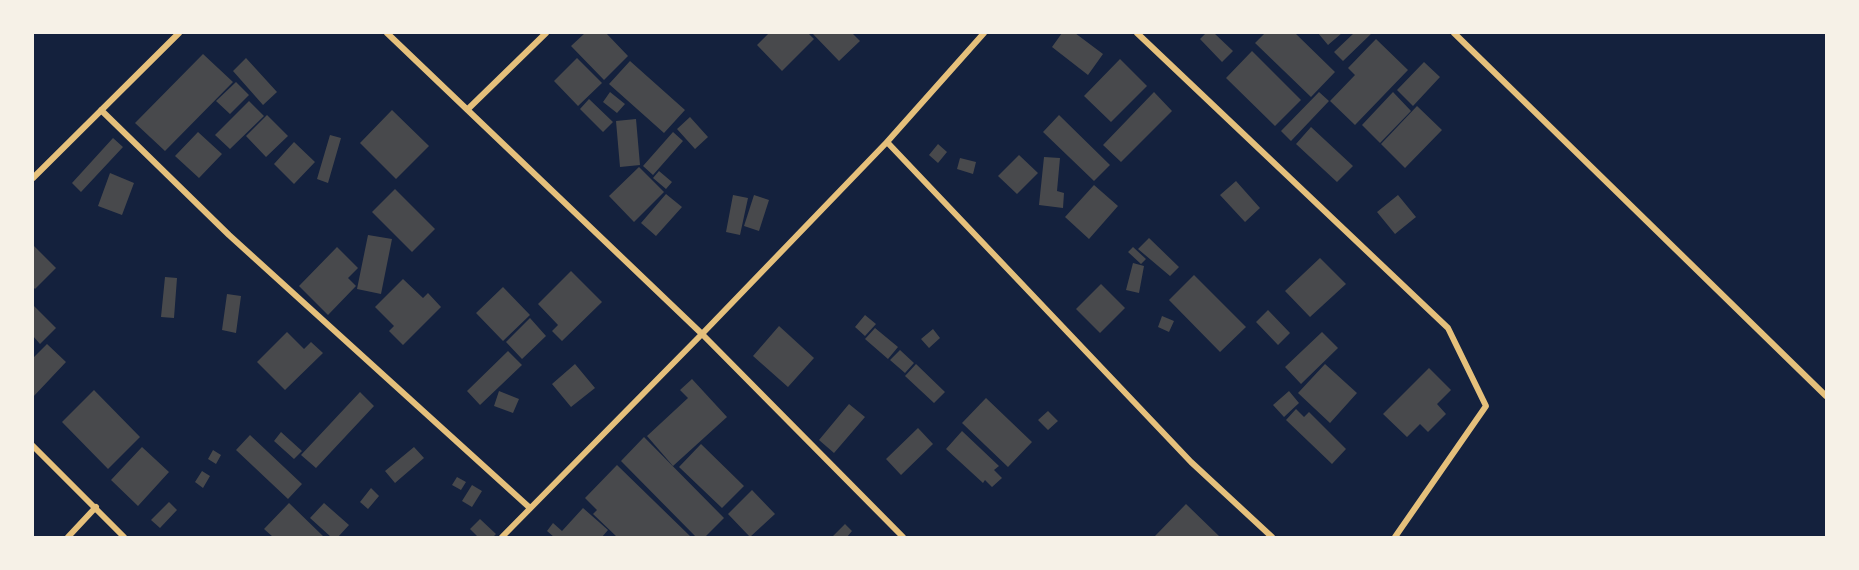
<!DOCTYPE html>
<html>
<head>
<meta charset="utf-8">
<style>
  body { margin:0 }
  #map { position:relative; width:1859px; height:570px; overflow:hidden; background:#14213d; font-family:"Open Sans",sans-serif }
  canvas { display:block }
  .frame { position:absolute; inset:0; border:34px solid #f6f1e7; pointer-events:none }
</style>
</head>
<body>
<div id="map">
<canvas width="1859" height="570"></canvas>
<div class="frame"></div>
</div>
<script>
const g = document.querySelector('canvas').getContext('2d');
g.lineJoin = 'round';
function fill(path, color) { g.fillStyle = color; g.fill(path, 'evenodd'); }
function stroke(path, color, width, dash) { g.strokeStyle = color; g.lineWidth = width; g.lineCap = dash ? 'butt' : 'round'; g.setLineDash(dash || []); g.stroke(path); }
fill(new Path2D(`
  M585,33H606L628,56L604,80L571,46Z
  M769,33H808L814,39L782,71L757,45Z
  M812,33H852L860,41L839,61Z
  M1062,33H1075L1103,54L1088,75L1052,47Z
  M1206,33H1214L1233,51L1222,62L1200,39Z
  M1265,33H1295L1335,72L1311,97L1255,43Z
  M1318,33H1342L1328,45Z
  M1354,33H1372L1343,61L1334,52Z
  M1376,39L1408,70L1355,125L1330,101L1355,75L1348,68Z
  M1252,51L1301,100L1275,126L1226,78Z
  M203,54L233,82L165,151L135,123Z
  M246,58L277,92L263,105L233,71Z
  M577,58L602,83L578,106L554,81Z
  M1120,59L1147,86L1111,122L1084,96Z
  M630,61L685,110L664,133L609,84Z
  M1424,62L1440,77L1413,106L1397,90Z
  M236,82L249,95L230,114L216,101Z
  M610,92L625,104L617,113L603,102Z
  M1154,92L1172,111L1121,162L1103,145Z
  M1319,92L1329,101L1291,141L1281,131Z
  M1393,92L1411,111L1380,143L1362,125Z
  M589,99L613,122L603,132L580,109Z
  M249,101L264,116L230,149L215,135Z
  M1417,106L1442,130L1405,168L1381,144Z
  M392,110L429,146L396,179L360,143Z
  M267,115L288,136L266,157L246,136Z
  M1059,115L1110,165L1094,181L1043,132Z
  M690,117L708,137L695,149L677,129Z
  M636,119L640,165L620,167L616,121Z
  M1311,127L1353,166L1337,182L1296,144Z
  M198,132L222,154L199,178L175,156Z
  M673,132L683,141L653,175L643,166Z
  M330,135L341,138L328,183L317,179Z
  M113,138L123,147L81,192L72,183Z
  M294,142L315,162L294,184L274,164Z
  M938,144L947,152L938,163L929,155Z
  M1019,155L1038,173L1017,194L998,176Z
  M1044,157L1060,158L1057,191L1064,193L1063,208L1039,205Z
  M960,158L976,162L973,174L957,169Z
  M639,167L664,192L634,222L609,196Z
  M659,171L672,182L666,189L653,178Z
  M110,173L134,183L122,215L98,206Z
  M1236,181L1260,208L1245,222L1220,195Z
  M1094,185L1118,206L1089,239L1065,217Z
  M395,189L435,229L412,252L372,212Z
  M666,194L682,207L656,236L641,223Z
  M733,195L748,198L740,235L726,232Z
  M754,195L769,200L759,231L744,226Z
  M1398,195L1416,217L1395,234L1377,212Z
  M368,235L392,239L381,294L357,289Z
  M1149,238L1179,267L1170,276L1138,249Z
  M33,245L56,268L35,289L33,287Z
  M337,247L358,268L348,278L356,286L328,315L299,286Z
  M1133,247L1146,259L1141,264L1128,252Z
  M1320,258L1346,284L1310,317L1285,291Z
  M1133,263L1144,266L1139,293L1126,290Z
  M571,271L602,302L562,341L552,331L558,325L538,304Z
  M1194,275L1246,327L1220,352L1169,300Z
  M165,277L177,278L174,318L161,317Z
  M403,279L423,298L428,293L441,307L403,345L389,331L394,326L375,307Z
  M1101,284L1125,308L1100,333L1076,309Z
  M503,287L530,315L503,341L476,313Z
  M227,294L241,296L236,333L222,330Z
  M33,305L56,328L40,344L33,336Z
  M1268,310L1290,333L1278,345L1256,322Z
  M865,315L876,324L865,336L855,327Z
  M1162,316L1174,321L1169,332L1158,327Z
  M530,318L546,336L522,359L506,342Z
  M779,326L814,358L788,387L753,356Z
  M875,328L898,347L888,359L865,339Z
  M933,329L940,338L929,348L921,339Z
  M287,332L304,349L311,342L323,353L285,390L257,362Z
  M1322,332L1338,348L1301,384L1285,367Z
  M47,344L66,362L33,397V358Z
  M900,350L914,363L905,373L890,360Z
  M508,351L522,365L480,405L467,391Z
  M575,364L595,388L571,407L552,384Z
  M916,364L945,392L934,403L905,376Z
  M1325,364L1357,393L1330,423L1298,393Z
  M1429,368L1451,390L1437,404L1446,414L1428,432L1420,424L1407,437L1383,414Z
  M692,379L727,417L673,466L647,436L688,398L680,390Z
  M94,390L140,437L108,469L62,422Z
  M499,391L519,399L513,413L494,406Z
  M1289,391L1299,403L1284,417L1273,405Z
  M360,392L374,406L316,468L301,455Z
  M986,398L1032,442L1008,467L962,423Z
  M849,404L865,417L834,453L819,440Z
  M1296,409L1304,417L1309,412L1346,449L1332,464L1286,420Z
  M1048,411L1058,421L1048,430L1038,420Z
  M918,428L933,444L901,475L886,459Z
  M962,431L999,466L994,470L1002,478L992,487L985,480L983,483L946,449Z
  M281,432L302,451L294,459L274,441Z
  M250,435L302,484L288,499L236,450Z
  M644,437L724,518L705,537H696L621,461Z
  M701,444L744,486L722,508L679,467Z
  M142,447L169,472L138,506L111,480Z
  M414,447L424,458L395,483L385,471Z
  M213,450L221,455L216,464L208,459Z
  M617,465L691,537H617L593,514L597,510L585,498Z
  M202,471L210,476L203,488L195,482Z
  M457,477L466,482L461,490L452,485Z
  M472,485L482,491L472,507L462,501Z
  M371,488L379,496L368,509L360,502Z
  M752,490L775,514L750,537L728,514Z
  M169,502L177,510L160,528L151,520Z
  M289,503L324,537H273L264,529Z
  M324,503L349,525L338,537H331L310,518Z
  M1186,504L1220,537L1155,536Z
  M583,508L608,530L602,537H554L547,531L553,523L562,531Z
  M480,519L496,534L493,537H478L470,529Z
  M845,524L852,531L847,537H832Z`), '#48494c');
stroke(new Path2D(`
  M387,33L702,334L903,537
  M1137,33L1448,328L1486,406L1395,537
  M1454,33L1826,396
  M468,109L546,33
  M101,110L229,235L530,508
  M887,142L1191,462L1272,537
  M33,178L179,33
  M33,446L124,537
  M68,537L96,507
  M502,537L702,334L887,142L984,33`), '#e5c07b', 6);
</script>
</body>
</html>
